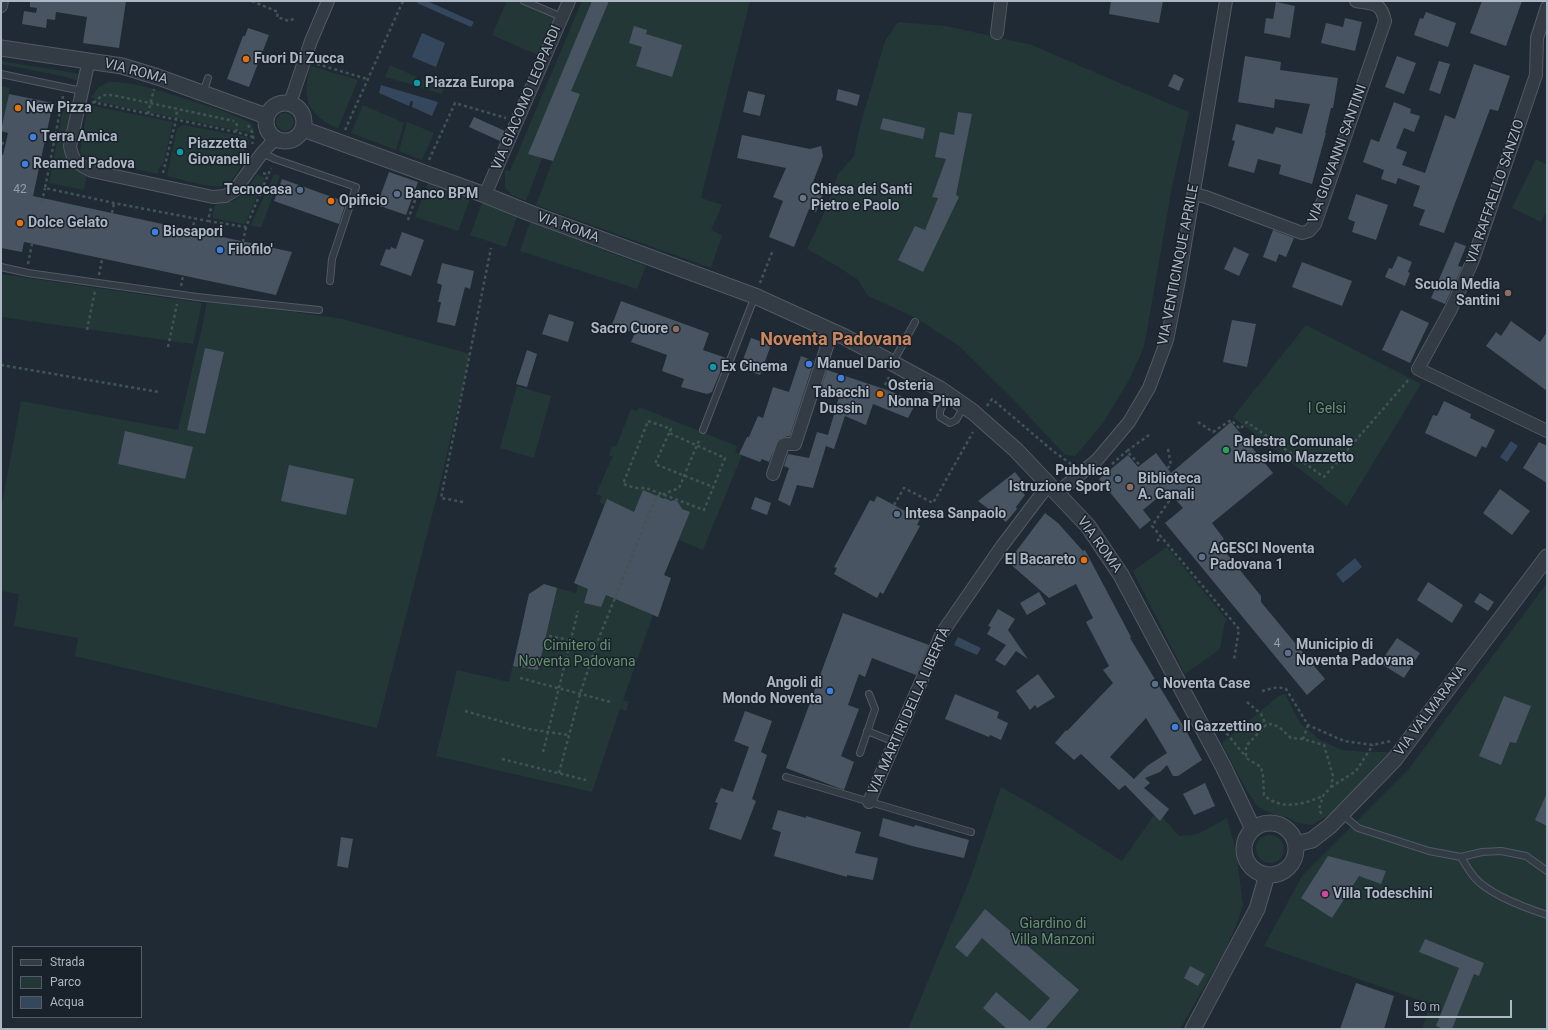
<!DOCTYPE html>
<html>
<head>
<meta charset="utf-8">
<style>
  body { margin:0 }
  #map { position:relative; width:1548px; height:1030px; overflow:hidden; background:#202a35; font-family:Roboto,sans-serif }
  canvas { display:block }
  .frame { position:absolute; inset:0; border:2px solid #adb7c3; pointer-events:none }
  .legend { position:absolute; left:12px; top:946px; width:130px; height:72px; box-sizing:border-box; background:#19212a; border:1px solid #545d67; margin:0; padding:5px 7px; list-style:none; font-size:12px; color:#adb7c3 }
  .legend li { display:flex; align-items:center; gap:8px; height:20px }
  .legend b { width:20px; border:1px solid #545d67 }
  .scale { position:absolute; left:1406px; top:1000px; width:106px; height:18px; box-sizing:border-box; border:2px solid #adb7c3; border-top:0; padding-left:5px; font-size:12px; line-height:14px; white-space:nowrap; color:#adb7c3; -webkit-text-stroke:3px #19212a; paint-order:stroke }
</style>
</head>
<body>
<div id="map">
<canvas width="1548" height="1030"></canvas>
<div class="frame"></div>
<ul class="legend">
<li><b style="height:5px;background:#333c45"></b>Strada</li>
<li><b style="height:11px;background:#233737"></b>Parco</li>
<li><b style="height:11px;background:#34475c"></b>Acqua</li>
</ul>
<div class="scale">50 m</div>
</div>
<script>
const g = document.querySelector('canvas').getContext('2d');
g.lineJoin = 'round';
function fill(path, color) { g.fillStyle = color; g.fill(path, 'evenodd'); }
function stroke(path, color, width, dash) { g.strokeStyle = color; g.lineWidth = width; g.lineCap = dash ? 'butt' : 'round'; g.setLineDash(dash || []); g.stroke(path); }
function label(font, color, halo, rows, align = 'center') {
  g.font = font + ' Roboto,sans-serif'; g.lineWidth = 3; g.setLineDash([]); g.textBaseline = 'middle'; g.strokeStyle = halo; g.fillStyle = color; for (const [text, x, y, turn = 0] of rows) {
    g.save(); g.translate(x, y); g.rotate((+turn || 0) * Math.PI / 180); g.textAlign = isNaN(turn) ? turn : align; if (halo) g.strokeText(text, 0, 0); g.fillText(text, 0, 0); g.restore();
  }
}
fill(new Path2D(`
  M507,1H515L555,16L538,55L492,35Z
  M582,1H750L701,198L722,205L711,230L722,235L711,268L536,205L553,160L542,158L526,201L512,195L505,187V170L510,171Z
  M898,22L946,26L1032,45L1110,79L1189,112L1172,187L1144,347L1128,382L1103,423L1075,456L1065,455L1016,402L959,346L916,318L868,296L858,280L837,266L807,249L824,213L838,174L854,156L860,126L885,41Z
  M1,61L81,74L78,81L66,77L1,64Z
  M390,65L417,77L414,85L385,77Z
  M311,66L358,80L338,128C307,116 301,96 311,66Z
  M421,79L444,88L442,94L418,87Z
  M108,82C135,81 163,92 189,100C211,107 232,113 252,124L255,134L99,102L91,97L99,87Z
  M1,86L10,88L1,130Z
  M65,100L75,102L66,155L69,163L77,171L87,175L84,190L49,183Z
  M88,105L173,122L163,165L159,168L158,174L83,157L80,151Z
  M363,105L404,123L396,150L351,133Z
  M276 122a9 9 0 1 1 18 0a9 9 0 1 1-18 0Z
  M407,122L434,133L422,160L399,151Z
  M184,125L247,137L250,141L249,144L238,162L242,165C237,172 232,184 223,186C212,189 180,179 167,176L177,128Z
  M1536,159L1547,165V210L1541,222L1512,208Z
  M257,174L265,178L245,224L212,218L216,202C240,205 245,192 257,174Z
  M274,174L280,176L261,228L251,225Z
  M429,181L470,199L458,231L415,217Z
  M482,203L517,217L506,247L470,235Z
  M530,222L646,266L637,289L520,251Z
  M1,274L202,303L193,344L1,317Z
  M207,300L343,319L470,354L439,488L377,728L75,656L78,638L14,626L19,594L1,591V509L21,401L178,430L203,323Z
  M1306,325L1421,384L1347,506L1233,417Z
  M517,386L551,396L534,458L500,448Z
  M639,407L737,446L735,452L742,455L703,550L679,540L664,575L671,578L658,617L653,615L623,700L629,702L626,711L620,709L592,792L436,756L457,670L509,682L529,594L544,584L576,593L578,585L574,583L604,505L599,502L602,496L596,494L612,458L614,457L609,455L612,446L616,447L631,409L637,411Z
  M1167,547L1227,620L1225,622L1220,649L1185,674L1133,571Z
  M1547,583V1029H1422L1430,1004L1264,946L1302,876L1408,770Z
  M1285,694L1300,723L1320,740L1342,750L1367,752H1389L1332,813L1312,825L1298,823L1287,817L1275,815L1258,807L1244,786L1222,744L1224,741L1279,696Z
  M1001,787L1050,815L1122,861L1157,811L1179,836L1198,834L1227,818L1236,851L1243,905L1239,918L1225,951L1180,1029H908L970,879Z
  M1256 849a14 14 0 1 1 28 0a14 14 0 1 1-28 0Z`), '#233737');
fill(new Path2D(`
  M418,1H427L474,22L471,27L417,3Z
  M422,33L445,43L436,67L412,57Z
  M381,85L438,102L432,116L412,107L413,101H411L409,106L379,93Z
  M1511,441L1518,446L1507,462L1500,457Z
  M1355,558L1362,567L1343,583L1336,574Z
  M958,637L981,648L977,655L954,645Z`), '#34475c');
fill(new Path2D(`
  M30,1H126L119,48L83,43L87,17L56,12L55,20L47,19L46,28L22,24L24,11L36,13L37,8L30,7Z
  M592,1H609L571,91L580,94L553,161L528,154Z
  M1111,1H1163L1159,23L1109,14Z
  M1482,1H1522L1506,46L1470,33Z
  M1276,2L1295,6L1290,38L1264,33L1266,18L1273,19Z
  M1426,12L1456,23L1448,47L1414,35L1420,18L1423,19Z
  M1345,18L1362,22L1355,51L1321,43L1326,23L1343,27Z
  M634,26L647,30L646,34L682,45L672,77L636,66L642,47L629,43Z
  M248,28L269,35L249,87L227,79L243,36H245Z
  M1245,56L1281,62L1280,70L1338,78L1333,108H1331L1325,133H1326L1312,184L1279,174L1281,165L1258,159L1254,173L1228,166L1235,141L1232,140L1236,124L1273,134L1276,127L1302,134L1310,104L1275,99L1274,108L1238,102Z
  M1397,56L1416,63L1404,94L1385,87Z
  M1439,61L1450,64L1440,94L1429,90Z
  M1474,64L1510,76L1498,111L1490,109L1444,233L1419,225L1425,210L1413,206L1420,186L1398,178L1396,184L1381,179L1384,170L1363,162L1371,139L1379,142L1394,102L1411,109L1410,113L1420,116L1414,132L1404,128L1396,148L1407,152L1402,165L1425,173L1445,115L1455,119Z
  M1174,74L1184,79L1179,91L1168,86Z
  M838,89L860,95L857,106L836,100Z
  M748,91L765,95L760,116L743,112Z
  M9,94L53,103L33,196L292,252L276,295L24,242L22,252L1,248V154L3,155L8,133L1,131V130Z
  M958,112L972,114L956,195L959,197L923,272L898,260L915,226L925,230L938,198L932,197L946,159L935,157L940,132L954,135Z
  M474,117L505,131L500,141L469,127Z
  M883,118L925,128L923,139L880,129Z
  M742,135L810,149L821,146L823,156L810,190L823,195L816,212L809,209L794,247L769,237L783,201L773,197L786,168L737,158Z
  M389,172L418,182L406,215L377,205Z
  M282,179L346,202L339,224L274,201Z
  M1356,194L1388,205L1376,240L1352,232L1355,222L1348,219Z
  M1273,230L1294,238L1286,257L1279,254L1276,262L1263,257Z
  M402,232L424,240L411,276L380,265L386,249L390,250L391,247L396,249Z
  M1455,242L1466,246L1458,266L1462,267L1445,304L1431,298Z
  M1234,247L1249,254L1239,276L1224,269Z
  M1398,256L1412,262L1408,272L1410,273L1405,286L1385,277L1389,268L1392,269Z
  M1302,262L1352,281L1342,306L1292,287Z
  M442,263L474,271L470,289L465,287L455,326L437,322L441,302H438L442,285L437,283Z
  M621,301L709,333L703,350L726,358L712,392L707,394L681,387L684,379L662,371L667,355L631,342L635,333L612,325Z
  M1401,310L1429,323L1410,363L1382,350Z
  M549,314L574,322L568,342L542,334Z
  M1232,320L1256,324L1247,367L1223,362Z
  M1511,321L1540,342L1547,332V391L1486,346L1496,332L1501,336Z
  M751,338L771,345L760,375L740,368Z
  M205,348L224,352L205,434L187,430Z
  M527,350L537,354L527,387L516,384Z
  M801,356L814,361L790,436L784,437L778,440L769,462L762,459L760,462L739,454L747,437H749L758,416L763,418L773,387L789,392Z
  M827,370L890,391L916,403L908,418L873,404L866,425L845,416L834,449L826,446L813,488L797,485L790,506L778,500L789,468L784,466L788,454L809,458L817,432L828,435L839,397L820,390Z
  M1444,401L1471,414L1470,418L1495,430L1486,448L1482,446L1476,457L1425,433L1433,415L1437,416Z
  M1231,422L1273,473L1212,523L1224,539L1218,543L1261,596V602L1325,679L1307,695L1165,523L1183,508L1167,490L1143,510L1151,520L1140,529L1099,479L1128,455L1138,467L1156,453L1171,473Z
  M125,431L193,447L185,479L118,464Z
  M1539,442L1547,446V483L1523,468Z
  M289,465L354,479L346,515L281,501Z
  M1015,472L1022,481L1017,486L1025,495L1016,507L1017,509L1006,522L978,501Z
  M1500,489L1530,511L1512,535L1483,513Z
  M643,490L664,499V498L671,501L675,500L678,502L682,509L690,512L664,575L671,578L658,617L606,595L601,607L584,603L588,589L574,583L607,499L634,512Z
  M877,496L920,519L917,525L920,526L883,594L880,592L877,598L834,574L837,568L834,567L870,500L874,502Z
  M755,497L771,503L767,515L751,509Z
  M1045,513L1058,523L1083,551L1085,550L1131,637L1130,638L1184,727L1202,760L1178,776H1173L1167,765L1160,772L1145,778L1150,783L1144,788L1169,809L1160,821L1125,785L1119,790L1081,754L1074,760L1055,743L1066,730L1067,731L1113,683L1103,670L1109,666L1086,622L1093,618L1076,584L1049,598L1008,562ZM1146,718L1167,753L1147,766L1134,779L1110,757Z
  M1428,582L1463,605L1452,623L1417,600Z
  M544,584L557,588L538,670L513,666L529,594Z
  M1039,592L1046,604L1027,615L1020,603Z
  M1480,593L1494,602L1488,611L1474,602Z
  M998,609L1015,619L1008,630L1028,659L1016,651L1005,666L995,660L1006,645L987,634L991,627L988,626Z
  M843,613L929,645L916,675L872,658L865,677L859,674L848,705L859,709L841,756L854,762L844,790L786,768Z
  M1397,638L1420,653L1404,678L1380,663Z
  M1038,674L1055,697L1037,708L1035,705L1030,710L1016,691Z
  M955,694L999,712L997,718L1008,723L1001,740L990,735L989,737L945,719Z
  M1504,696L1531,706L1516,743L1510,742L1501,765L1479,756Z
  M745,711L772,721L761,752L767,755L752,799L756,801L741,840L709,829L718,803L715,802L721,788L733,792L749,747L734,741Z
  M1205,783L1215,806L1194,815L1183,794Z
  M1547,793V826L1535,820Z
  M778,810L806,818V816L861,832L855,853L878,858L873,880L847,875V877L774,856L781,832L772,829Z
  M883,818L914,827L915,825L969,840L964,858L912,846L879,836Z
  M341,837L353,839L348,868L337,866Z
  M1328,856L1386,871L1381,884L1359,876L1332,918L1301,898Z
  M985,909L1079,990L1045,1029H1007L983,1008L996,992L1030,1021L1050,998L982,938L967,957L955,947Z
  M1425,939L1484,963L1479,976L1474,974L1452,1029H1443L1436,1026L1459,968L1419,952Z
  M1190,966L1205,974L1198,986L1184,978Z
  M1356,983L1394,996L1384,1029H1340Z`), '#485461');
const service = new Path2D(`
  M524,1L562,17
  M1,74L82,91
  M203,93L208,78
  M262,153L275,159L356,187L332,259L330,281
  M1,267L28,273L197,297L319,310
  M893,362L915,322
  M948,394L940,411V417L950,423L956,420L965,405
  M703,430L755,296
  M867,731L895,742
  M860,753L875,709L869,694
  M786,777L971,832
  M1342,814L1358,828L1429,851L1461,857L1482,852L1501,851L1526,856L1547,871
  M1461,857C1465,864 1470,872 1475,878C1490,895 1526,908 1547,915`);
const minor = new Path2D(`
  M1,6L2,1
  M1547,7L1537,38L1536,75L1473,260L1451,309L1418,369L1547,431
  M997,33L1001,1
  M89,60L70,146C73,163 78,164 92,171L213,197L225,196L235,190L262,153L275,139
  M290,103L311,41L328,1
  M1194,194L1206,197L1302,233L1309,231L1315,224L1385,21C1381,2 1374,4 1356,1
  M485,195L569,1
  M773,474L783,445L786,444H795L832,331
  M1057,493L1097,460L1129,422L1149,388L1167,340L1179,280L1226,1
  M869,802L942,633L1002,546L1049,484`);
const tertiary = new Path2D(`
  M1,48L122,66L158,77L266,116
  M266 122a19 19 0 1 1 38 0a19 19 0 1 1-38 0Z
  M303,129L485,195L527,212L755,296L845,337L940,389L973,412L1016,450L1088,526L1121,575L1223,766L1253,829
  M1244 849a26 26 0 1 1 52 0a26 26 0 1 1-52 0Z
  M1296,844L1312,840L1330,826L1395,759L1547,557
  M1193,1029L1257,909L1267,875`);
stroke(service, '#515a64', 8);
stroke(minor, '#515a64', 14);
stroke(tertiary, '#515a64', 17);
stroke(new Path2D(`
  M252,1L278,12L277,17L289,21L295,18
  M317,64L367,79
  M63,96L45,188L114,203L208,221L211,208
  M92,102L236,132L253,137
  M94,103C101,94 107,94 117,96L234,121
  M148,114L154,89
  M248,125C252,131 255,137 252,144
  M345,130L403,1
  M236,132L237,121
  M1,143L6,144
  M429,160L455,103L506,118
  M163,173L176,120L177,109
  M263,173L268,175
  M42,202L45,188
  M112,213L114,203
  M408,220L420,186
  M208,221L246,227L271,168
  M192,231L195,218
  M243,242L246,227
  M28,264L32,244
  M99,275L102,259
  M760,283L773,250
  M181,286L183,276
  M87,330L95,291
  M168,347L177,304
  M1,365L159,392
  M885,385L889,377
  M987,406L992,399L1053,451L1071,464
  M648,421L671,429L669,433L725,458L704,510L646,488H635L623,484Z
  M1198,422L1213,432L1231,420L1240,429L1247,422L1324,477L1410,378
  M669,433L655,464L713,487
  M1149,435L1127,451L1153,480
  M1168,449L1171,465L1153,480L1169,501L1152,526L1239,629L1234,660
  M1112,464L1127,451
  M463,502L441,498L491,248
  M894,505L904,488L933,503L973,432
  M1157,541L1162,537
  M549,636L596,645
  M520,678L611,702
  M1262,691L1278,687L1286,689L1308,725L1344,741L1373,745L1391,741
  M1247,702L1261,714L1266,725
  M465,711L528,729L569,735
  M1219,724L1246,757
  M1308,725L1303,739L1324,745L1333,776L1331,787L1323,796L1319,809L1322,815
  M1303,739L1291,738L1279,727L1272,724L1266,725L1246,746V758L1261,767L1263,776L1264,795C1281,811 1304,804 1323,796
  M543,752L578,611
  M502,759L586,780
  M559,773L580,694L596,645L656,497L679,488L700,438
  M1331,787L1356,771L1373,745`), '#415455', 2.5, [3, 3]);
stroke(service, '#333c45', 6);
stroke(minor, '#333c45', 12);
stroke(tertiary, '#333c45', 15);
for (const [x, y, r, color] of [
  [246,59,4,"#e8710a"],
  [417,83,4,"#0f9aa8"],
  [18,108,4,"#e8710a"],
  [33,137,4,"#3f7fe0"],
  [180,152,4,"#0f9aa8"],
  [25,164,4,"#3f7fe0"],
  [300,190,4,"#5c6f8a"],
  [397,194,4,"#5c6f8a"],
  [803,198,4,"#6b7280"],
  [331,201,4,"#e8710a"],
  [20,223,4,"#e8710a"],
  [155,232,4,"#3f7fe0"],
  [220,250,4,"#3f7fe0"],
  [1508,293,4,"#8d6e63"],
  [676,329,4,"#8d6e63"],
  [809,364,4,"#3f7fe0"],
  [713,367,4,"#0f9aa8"],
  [841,378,4,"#3f7fe0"],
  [880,394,4,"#e8710a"],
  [1226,450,4,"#2e9e5b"],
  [1118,479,4,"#5c6f8a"],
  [1130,487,4,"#8d6e63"],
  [897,514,4,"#5c6f8a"],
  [1202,557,4,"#5c6f8a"],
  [1084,560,4,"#e8710a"],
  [1288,653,4,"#5c6f8a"],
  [1155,684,4,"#5c6f8a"],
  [830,691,4,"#3f7fe0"],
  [1175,727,4,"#3f7fe0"],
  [1325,894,4,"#d1479c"]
]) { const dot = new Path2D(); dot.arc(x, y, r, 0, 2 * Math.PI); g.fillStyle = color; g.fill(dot); stroke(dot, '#19212a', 1.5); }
label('12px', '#949eaa', null, [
  ["42",20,190],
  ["4",1277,644]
]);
label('bold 14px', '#adb7c3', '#19212a', [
  ["Fuori Di Zucca",254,59],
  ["Piazza Europa",425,83],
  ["New Pizza",26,108],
  ["Terra Amica",41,137],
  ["Piazzetta",188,144],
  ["Giovanelli",188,160],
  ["Reamed Padova",33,164],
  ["Tecnocasa",292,190,"right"],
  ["Chiesa dei Santi",811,190],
  ["Pietro e Paolo",811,206],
  ["Banco BPM",405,194],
  ["Opificio",339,201],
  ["Dolce Gelato",28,223],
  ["Biosapori",163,232],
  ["Filofilo'",228,250],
  ["Scuola Media",1500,285,"right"],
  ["Santini",1500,301,"right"],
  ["Sacro Cuore",668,329,"right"],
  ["Manuel Dario",817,364],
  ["Ex Cinema",721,367],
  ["Osteria",888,386],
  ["Nonna Pina",888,402],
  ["Tabacchi",841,393,"center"],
  ["Dussin",841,409,"center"],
  ["Palestra Comunale",1234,442],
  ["Massimo Mazzetto",1234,458],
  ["Pubblica",1110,471,"right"],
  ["Istruzione Sport",1110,487,"right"],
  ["Biblioteca",1138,479],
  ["A. Canali",1138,495],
  ["Intesa Sanpaolo",905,514],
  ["AGESCI Noventa",1210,549],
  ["Padovana 1",1210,565],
  ["El Bacareto",1076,560,"right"],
  ["Municipio di",1296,645],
  ["Noventa Padovana",1296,661],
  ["Angoli di",822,683,"right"],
  ["Mondo Noventa",822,699,"right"],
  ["Noventa Case",1163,684],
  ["Il Gazzettino",1183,727],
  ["Villa Todeschini",1333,894]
], 'left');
label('14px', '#adb7c3', '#19212a', [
  ["VIA ROMA",136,72,15],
  ["VIA GIACOMO LEOPARDI",527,98,-67],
  ["VIA GIOVANNI SANTINI",1338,154,-70],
  ["VIA RAFFAELLO SANZIO",1496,192,-71],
  ["VIA ROMA",568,228,20],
  ["VIA VENTICINQUE APRILE",1179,265,-79],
  ["VIA ROMA",1099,545,54],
  ["VIA MARTIRI DELLA LIBERTÀ",910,711,-66],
  ["VIA VALMARANA",1431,711,-53]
]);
label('14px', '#66916e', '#19212a', [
  ["I Gelsi",1327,409],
  ["Cimitero di",577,646],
  ["Noventa Padovana",577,662],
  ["Giardino di",1053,924],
  ["Villa Manzoni",1053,940]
]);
label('bold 18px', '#ce875d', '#19212a', [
  ["Noventa Padovana",836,340]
]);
</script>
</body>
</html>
